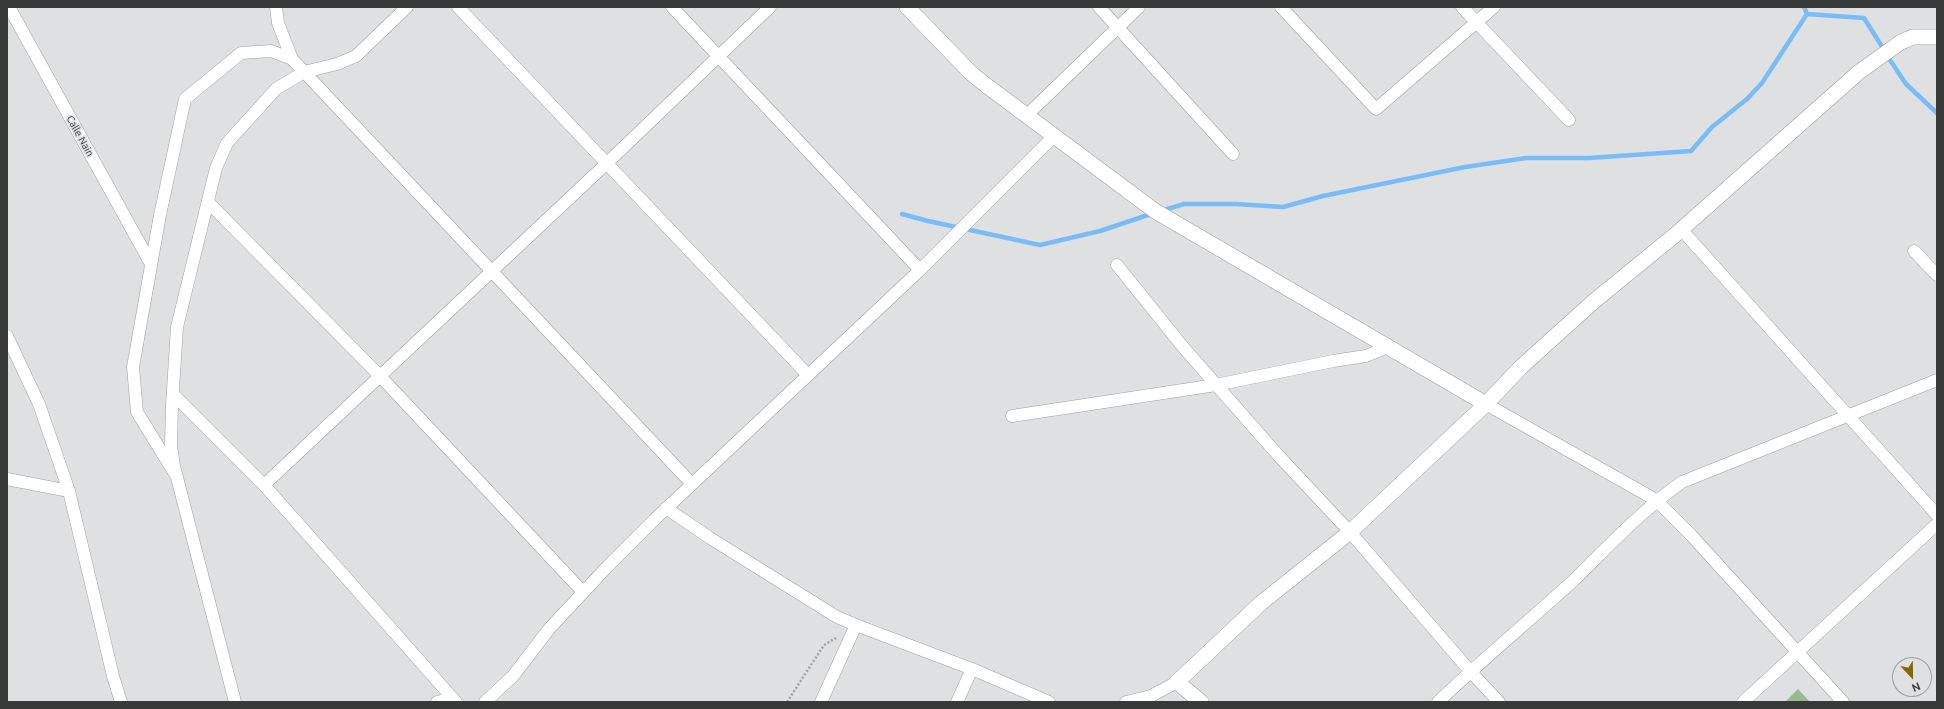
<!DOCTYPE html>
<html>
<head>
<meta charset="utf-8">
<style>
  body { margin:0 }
  #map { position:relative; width:1944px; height:709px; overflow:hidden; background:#dfe0e2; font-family:Ubuntu,sans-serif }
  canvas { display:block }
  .frame { position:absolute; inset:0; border:8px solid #383939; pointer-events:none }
  .north { position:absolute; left:1892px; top:657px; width:40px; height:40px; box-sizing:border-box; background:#dfe0e2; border:1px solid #9c9d9e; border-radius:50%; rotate:158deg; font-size:11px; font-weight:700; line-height:16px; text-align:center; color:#383939 }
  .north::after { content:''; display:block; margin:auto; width:14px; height:18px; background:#846802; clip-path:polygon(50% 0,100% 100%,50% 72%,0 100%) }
</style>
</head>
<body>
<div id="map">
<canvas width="1944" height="709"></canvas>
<div class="frame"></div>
<div class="north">N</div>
</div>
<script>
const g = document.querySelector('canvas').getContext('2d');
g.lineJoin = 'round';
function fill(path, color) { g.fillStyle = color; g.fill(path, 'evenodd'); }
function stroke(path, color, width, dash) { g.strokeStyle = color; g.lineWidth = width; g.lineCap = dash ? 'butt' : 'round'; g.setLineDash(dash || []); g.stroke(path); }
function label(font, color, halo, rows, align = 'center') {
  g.font = font + ' Ubuntu,sans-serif'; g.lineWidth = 3.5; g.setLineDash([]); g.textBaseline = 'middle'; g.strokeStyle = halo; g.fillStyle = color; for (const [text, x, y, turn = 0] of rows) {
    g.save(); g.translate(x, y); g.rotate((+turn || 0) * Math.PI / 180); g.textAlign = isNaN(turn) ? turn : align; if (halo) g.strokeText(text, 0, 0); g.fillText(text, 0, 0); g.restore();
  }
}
fill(new Path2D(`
  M1798,689L1810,702H1785Z`), '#9ab98c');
stroke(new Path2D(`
  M1804,7L1807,14L1864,18L1881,45
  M1890,60L1906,84L1937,113
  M1161,211L1184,204H1235L1283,207L1323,196L1465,167L1526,158H1589L1691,151L1712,127L1747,99L1762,83L1807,14
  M902,214L928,221L1040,245L1100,231L1154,213`), '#79bcf8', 4.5);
const minor = new Path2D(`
  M9,7L151,264
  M276,7L278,23L292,59
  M458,7L808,375
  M672,7L920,270
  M1099,7L1233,154
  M1281,7L1376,109L1494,7
  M1462,7L1569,120
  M1026,116L1139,7
  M208,202L380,376L583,592
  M1681,229L1937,515
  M1914,251L1937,275
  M1117,265L1183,347L1277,454L1350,532L1470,671L1499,702
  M7,336L39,404L69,491L113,676L121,702
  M173,394L264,485L456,702
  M1486,404L1656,500L1691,535L1843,702
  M1012,416L1216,385L1333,361L1366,356L1388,347
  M177,477L137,412L133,367L160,215L185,99L241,53L271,51L292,59L692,484
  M7,479L69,491
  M264,485L606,164L770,7
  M666,508L710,538L837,617L856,625L821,702
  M856,625L972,669L1049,702
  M235,702L174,466L171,446L172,405L177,327L216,168L227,143L276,89L304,72L337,64L356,56L407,7
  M437,702L452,698
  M485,702L513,676L549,629L606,568L655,519L920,270L1054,136
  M957,702L972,669
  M1126,702L1151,696L1177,682
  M1438,702C1482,660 1529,621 1574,580C1609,546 1642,510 1682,482L1937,380
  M1743,702L1937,524`);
const tertiary = new Path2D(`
  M907,7L972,74L987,86L1155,211L1486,404
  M1201,702L1177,682L1261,603L1350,532L1486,404L1521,367L1593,302L1675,235L1859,72L1901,42L1913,37H1937`);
stroke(minor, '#9e9fa0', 13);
stroke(tertiary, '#9e9fa0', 16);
stroke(new Path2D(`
  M787,702L824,645L836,638`), '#a1a2a3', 2.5, [2, 2]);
stroke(minor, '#fff', 12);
stroke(tertiary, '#fff', 15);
label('10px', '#383939', '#dfe0e2', [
  ["Calle Nain",80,136,61]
]);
</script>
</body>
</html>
